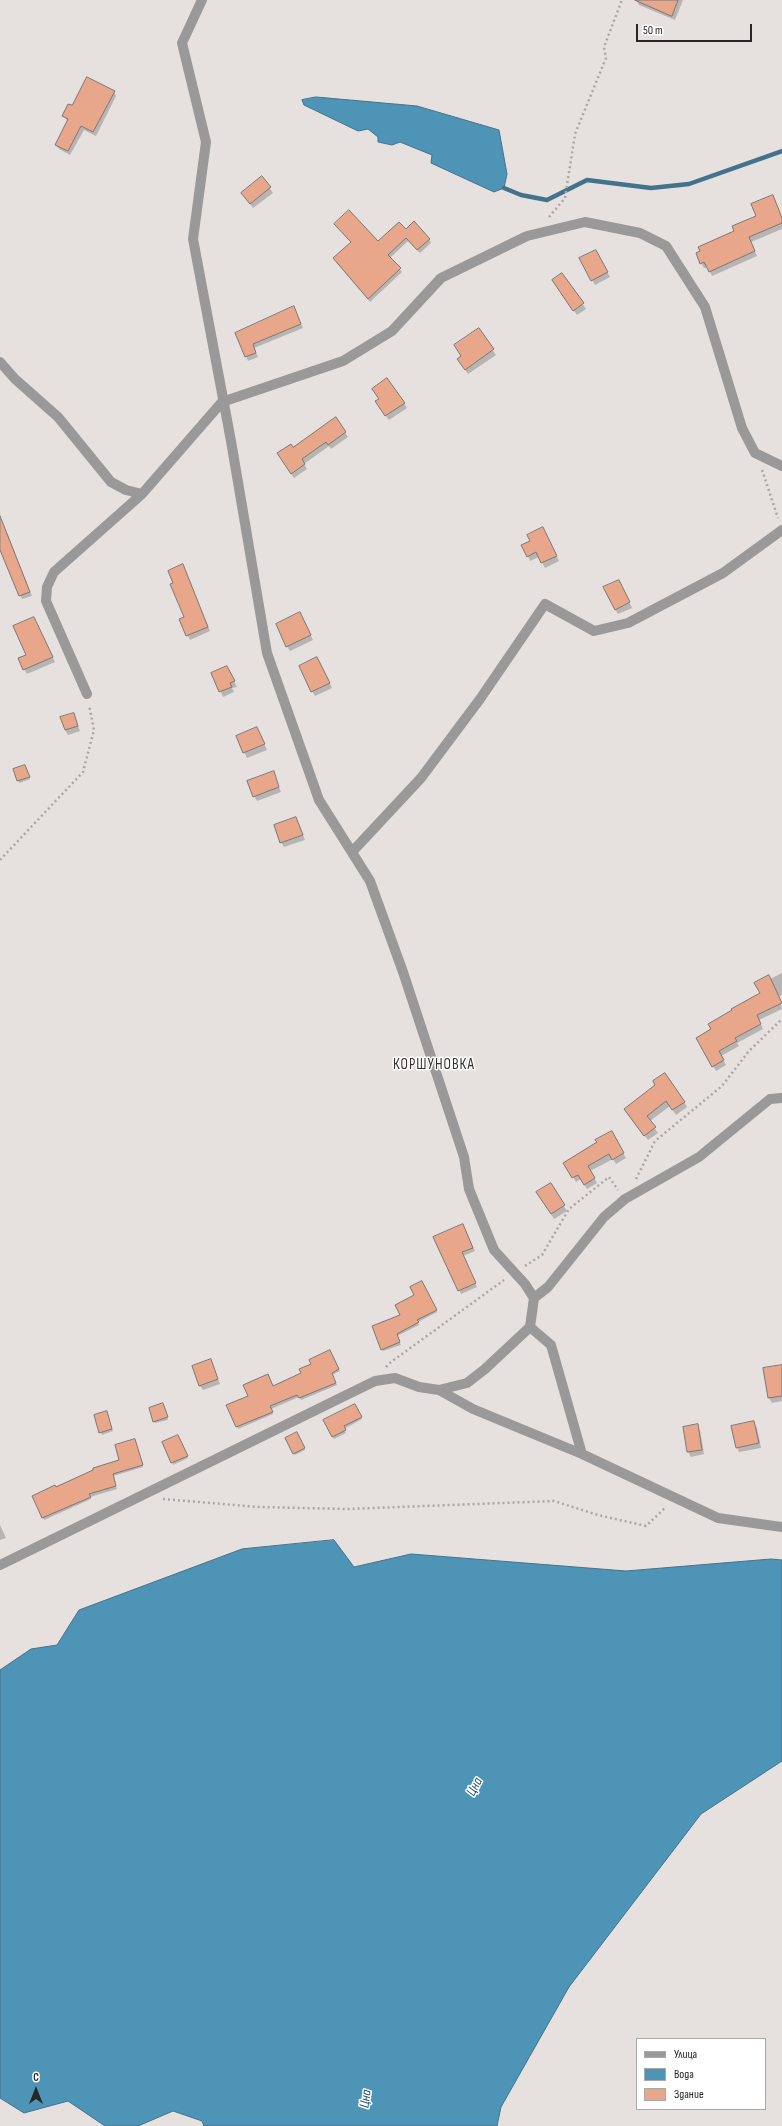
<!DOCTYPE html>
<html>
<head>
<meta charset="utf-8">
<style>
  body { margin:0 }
  #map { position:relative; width:782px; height:2126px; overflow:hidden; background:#e6e1df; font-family:"Sofia Sans Condensed",sans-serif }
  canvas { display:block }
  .legend { position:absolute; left:636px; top:2038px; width:130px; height:72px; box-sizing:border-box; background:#fff; border:1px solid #a9a9a8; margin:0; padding:5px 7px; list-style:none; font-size:12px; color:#292726 }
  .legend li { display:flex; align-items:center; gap:8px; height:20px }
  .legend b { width:20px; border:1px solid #a9a9a8 }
  .north { position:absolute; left:16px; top:2070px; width:40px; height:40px; -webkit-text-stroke:3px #fff; paint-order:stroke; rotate:0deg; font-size:11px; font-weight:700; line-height:16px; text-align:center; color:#292726 }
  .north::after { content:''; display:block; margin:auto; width:14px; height:18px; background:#292726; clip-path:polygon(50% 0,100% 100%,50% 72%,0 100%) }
  .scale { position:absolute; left:636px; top:24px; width:116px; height:18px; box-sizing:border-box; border:2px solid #292726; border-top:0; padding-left:5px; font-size:12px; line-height:14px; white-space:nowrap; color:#292726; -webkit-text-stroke:3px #fff; paint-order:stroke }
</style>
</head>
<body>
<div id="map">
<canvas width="782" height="2126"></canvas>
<ul class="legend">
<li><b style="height:5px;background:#9a9898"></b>Улица</li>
<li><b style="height:11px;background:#4e94b6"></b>Вода</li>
<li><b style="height:11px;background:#e8a78a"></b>Здание</li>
</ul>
<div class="north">С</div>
<div class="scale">50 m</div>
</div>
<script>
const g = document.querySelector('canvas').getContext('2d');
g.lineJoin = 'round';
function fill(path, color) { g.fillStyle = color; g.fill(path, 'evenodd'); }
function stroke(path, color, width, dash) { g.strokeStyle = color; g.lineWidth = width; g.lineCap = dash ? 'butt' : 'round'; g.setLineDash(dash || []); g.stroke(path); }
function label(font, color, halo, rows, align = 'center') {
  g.font = font + ' "Sofia Sans Condensed",sans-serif'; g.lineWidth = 3; g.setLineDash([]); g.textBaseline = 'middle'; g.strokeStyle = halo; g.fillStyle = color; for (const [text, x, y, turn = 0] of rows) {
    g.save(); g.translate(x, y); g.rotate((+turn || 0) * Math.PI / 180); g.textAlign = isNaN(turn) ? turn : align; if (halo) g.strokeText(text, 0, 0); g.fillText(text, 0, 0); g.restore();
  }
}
const water = new Path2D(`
  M316,97L417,106L499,130L507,174L504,188L494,192L431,163L432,155L400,142L392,145L378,142V137L368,129L358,131L304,105L302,100Z
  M334,1540L354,1567L411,1554L626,1571L771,1559L782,1560V1761L701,1814L569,1987L501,2107L497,2126H204L202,2121L173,2111L138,2126H105L68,2101L24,2113L0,2098V1670L31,1649L57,1645L79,1610L242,1549Z`);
fill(water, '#4e94b6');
stroke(water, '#43738b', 1);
fill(new Path2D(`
  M636,0H683L675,20L639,5Z
  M114,92L116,96L96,136L84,130L70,155L59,149L56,145L68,121L63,116L72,107Z
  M261,177L273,193L253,208L242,193Z
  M757,217L782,219V229L751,242L757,256L712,276L708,267L704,268L701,263L735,232Z
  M335,224L378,243L406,231L429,239L431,243L420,253L408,241L390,258L402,272L370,302L336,262L352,243Z
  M596,251L610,277L595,285L581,259Z
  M562,274L586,309L577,315L556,285Z
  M295,311L303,328L254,348L258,357L248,361L237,333Z
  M478,329L496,355L468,374L461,364L462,357Z
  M404,403L407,408L389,420L379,407Z
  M336,419L348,437L331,449L329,446L304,464L307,469L294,478L281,458Z
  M7,533L32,596L22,599L2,551L0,552V536Z
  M545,533L559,561L545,568L539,557L530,561L528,556Z
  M185,570L210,631L190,640L180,620L185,617L174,583Z
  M621,586L632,608L618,614L615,609Z
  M303,619L313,640L290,651L287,646Z
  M37,623L55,662L27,674L24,669Z
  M320,663L332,688L315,696L312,691Z
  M229,672L237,687L232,688L234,692L223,697L212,673Z
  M74,714L80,731L68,735L65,730Z
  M258,732L267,750L247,758L237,737Z
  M26,768L30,779L19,783L14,770Z
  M273,772L281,792L257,801L254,796Z
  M296,818L305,840L284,847L281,842Z
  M782,973V995L779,996L782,1009L759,1020L763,1029L737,1043L739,1046L721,1056L726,1065L716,1071L697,1039L713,1030L761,994L770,979Z
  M656,1086L684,1102L687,1107L676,1115L670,1106L650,1121L658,1133L648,1140L628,1114Z
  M611,1132L626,1158L616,1164L613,1159L590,1171L597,1183L587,1189L581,1179L576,1182L564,1163L598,1143Z
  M550,1185L567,1211L554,1219L538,1192Z
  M463,1225L475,1251L463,1256L477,1287L461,1294L435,1237Z
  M422,1283L437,1312L418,1322L419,1325L397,1336L401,1345L383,1351L382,1349Z
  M330,1352L340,1371L332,1375L337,1385L301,1400L299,1397L271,1409L273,1414L238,1429L228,1405L302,1373Z
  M213,1365L220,1384L203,1390L200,1386Z
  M782,1366V1401L772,1403L769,1398Z
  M355,1405L362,1419L344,1429L346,1433L334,1439L324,1421Z
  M164,1407L168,1420L155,1423L154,1421Z
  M107,1414L113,1431L102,1435L95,1415Z
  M754,1423L757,1428L761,1448L739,1452L737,1447Z
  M697,1425L700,1430L704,1454L691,1457L688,1452Z
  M296,1433L305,1450L295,1455L287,1438Z
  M179,1438L188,1458L173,1465L172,1462Z
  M135,1443L143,1467L113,1476L117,1489L90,1497L91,1499L44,1520L33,1496L120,1460Z
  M0,1525L6,1538L0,1540Z`), '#0003');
stroke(new Path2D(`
  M504,188L521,195L547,200L587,180L651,188L689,184L782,151`), '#43738b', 4.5);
const building = new Path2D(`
  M635,0H678L672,16Z
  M87,77L115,91L93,132L81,126L68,151L55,145L68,119L62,116L68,104L72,105Z
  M262,176L271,187L250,204L241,193Z
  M773,195L782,218V223L749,237L755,251L709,272L704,262L700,264L696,253L700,251L698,247L734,231L732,226L756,216L751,204Z
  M349,210L378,241L399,222L406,229L414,221L430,239L417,250L406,238L388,255L401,268L368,299L333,258L351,242L334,224Z
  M596,250L608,272L591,281L579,258Z
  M562,273L584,303L573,311L552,280Z
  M294,306L301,324L253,344L256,353L245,357L235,333Z
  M479,328L494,349L465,370L457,359L461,356L454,345Z
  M387,378L405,403L385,416L375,401L379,399L372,389Z
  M336,417L346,432L328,445L326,442L302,459L305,464L291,474L277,453L291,444L293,447Z
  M0,516L30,592L19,596L0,550Z
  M543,527L557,556L541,563L536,552L527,557L521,545L530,541L527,535Z
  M183,564L208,627L186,636L179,619L184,617L170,584L173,583L168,571Z
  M619,580L630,602L615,610L603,587Z
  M300,612L311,635L286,647L276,624Z
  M34,617L53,657L23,670L18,658L26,655L13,626Z
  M317,657L330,683L311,692L299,666Z
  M227,666L235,681L230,683L232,687L219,692L211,673Z
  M74,713L78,726L65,730L60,717Z
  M257,727L265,744L243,753L236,736Z
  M25,765L30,777L17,781L13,769Z
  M274,771L279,787L253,797L247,781Z
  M296,817L303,835L280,843L274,825Z
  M769,975L782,1003L757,1015L761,1024L735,1038L737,1041L719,1051L724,1060L712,1067L696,1038L711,1029L708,1024L732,1010L731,1009L760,993L754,983Z
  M665,1073L685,1102L672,1110L666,1101L647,1116L656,1127L644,1136L624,1109L655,1085L653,1081Z
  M612,1131L624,1153L612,1160L609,1154L588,1166L595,1178L584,1185L578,1175L572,1178L563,1163L597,1142L595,1140Z
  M551,1183L565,1205L551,1214L536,1192Z
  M463,1224L473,1248L462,1252L476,1283L458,1291L433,1237Z
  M422,1281L437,1310L417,1320L419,1322L397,1334L400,1342L381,1350L372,1326L400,1315L395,1305L414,1295L410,1287Z
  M330,1350L339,1369L332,1373L336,1383L299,1398L297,1395L270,1406L273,1412L236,1427L226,1405L248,1396L243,1385L268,1374L273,1386L301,1373L299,1369L311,1364L309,1360Z
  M211,1359L218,1379L199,1386L192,1366Z
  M782,1365V1396L768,1398L763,1368Z
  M163,1403L168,1417L153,1422L149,1408Z
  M355,1404L362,1417L344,1426L346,1430L332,1437L323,1420Z
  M107,1411L112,1429L99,1433L94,1415Z
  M754,1421L759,1443L736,1448L731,1426Z
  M698,1424L702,1450L687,1452L683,1427Z
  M297,1432L305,1448L293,1454L285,1438Z
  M178,1435L188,1456L171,1463L162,1442Z
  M135,1439L143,1465L113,1474L116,1486L89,1494L91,1497L42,1518L32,1496L55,1485L56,1487L93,1470V1468L119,1460L115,1445Z`);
fill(building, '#e8a78a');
stroke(building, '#7b7776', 1);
stroke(new Path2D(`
  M549,217L565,198L575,134L606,58L604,47L622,0
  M762,470L778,518
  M0,860L83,772L94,730L89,705
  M636,1179L655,1141L722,1086L749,1051L782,1019
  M525,1266L542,1255L569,1209L609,1177L618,1190
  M386,1367L391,1362L504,1280
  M163,1499L258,1507L347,1509L554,1501L598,1515L646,1526L666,1507`), '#aaa6a5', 2.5, [2, 3]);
stroke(new Path2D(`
  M202,0L182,43L206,142L193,239L231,441L267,653L319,800L370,881L403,972L464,1157L469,1189L494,1250L525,1284L534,1298
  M0,362L15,379L58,417L111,482L126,490L142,494
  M87,694L46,601L47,587L54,572L142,494L222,402L343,361L392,331L441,278L527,236L585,222L640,233L666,246L705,307L742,428L755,453L782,466
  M352,852L421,778L480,699L545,604L594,631L628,623L723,573L782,530
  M530,1327L551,1345L582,1454
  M439,1390L467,1383L485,1369L530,1327L534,1298L548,1287L604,1217L625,1199L699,1157L770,1099L782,1098
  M0,1565L375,1381L395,1378L419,1387L439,1390L473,1409L582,1454L718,1518L782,1527`), '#9a9898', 10);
label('italic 14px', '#1b536c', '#fff', [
  ["Цна",475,1787,-62],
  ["Цна",366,2099,-82]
]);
g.letterSpacing = '1px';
label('15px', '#363332', '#fff', [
  ["КОРШУНОВКА",434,1065]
]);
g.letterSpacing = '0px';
</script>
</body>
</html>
